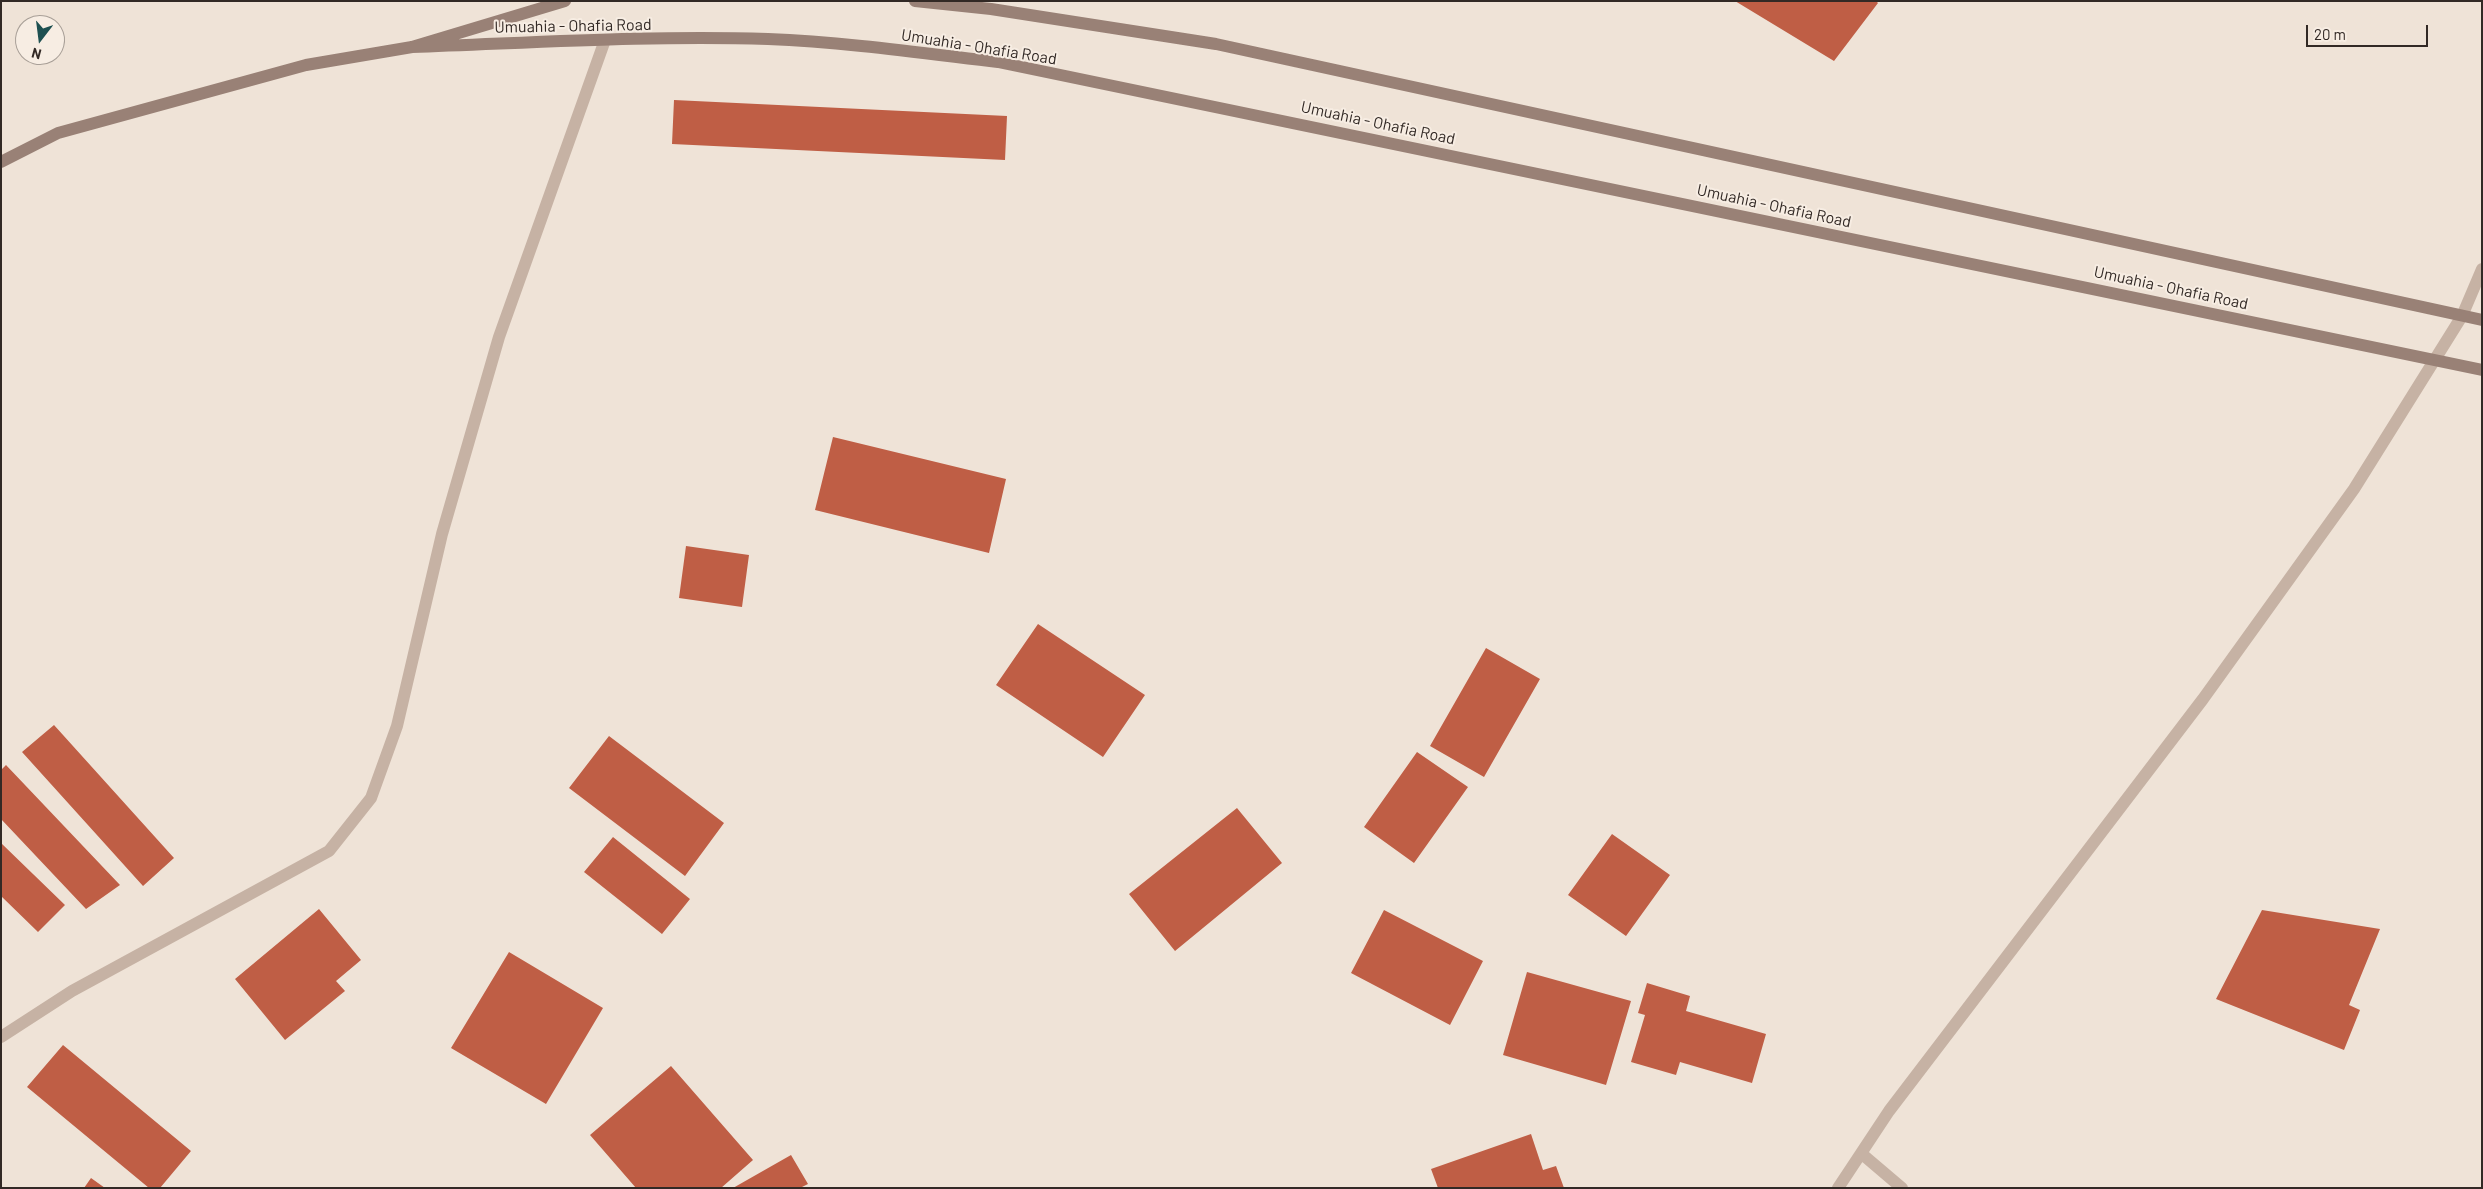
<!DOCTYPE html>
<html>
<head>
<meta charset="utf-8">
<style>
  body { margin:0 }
  #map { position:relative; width:2483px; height:1189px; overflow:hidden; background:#efe3d7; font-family:Barlow,sans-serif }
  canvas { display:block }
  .frame { position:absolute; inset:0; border:2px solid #322925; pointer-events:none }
  .north { position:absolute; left:15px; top:15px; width:50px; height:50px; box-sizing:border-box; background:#f7ede3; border:1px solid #a89f97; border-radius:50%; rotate:195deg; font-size:14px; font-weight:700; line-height:20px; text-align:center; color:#322925 }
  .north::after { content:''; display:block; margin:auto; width:18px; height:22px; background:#1e5051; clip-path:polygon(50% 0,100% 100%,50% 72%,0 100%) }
  .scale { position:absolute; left:2306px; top:25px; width:122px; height:22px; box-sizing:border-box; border:2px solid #322925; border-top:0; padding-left:6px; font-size:15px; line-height:18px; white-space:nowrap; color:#322925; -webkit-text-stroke:4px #f7ede3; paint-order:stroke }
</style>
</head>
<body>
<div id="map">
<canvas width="2483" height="1189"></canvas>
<div class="frame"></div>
<div class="north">N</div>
<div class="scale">20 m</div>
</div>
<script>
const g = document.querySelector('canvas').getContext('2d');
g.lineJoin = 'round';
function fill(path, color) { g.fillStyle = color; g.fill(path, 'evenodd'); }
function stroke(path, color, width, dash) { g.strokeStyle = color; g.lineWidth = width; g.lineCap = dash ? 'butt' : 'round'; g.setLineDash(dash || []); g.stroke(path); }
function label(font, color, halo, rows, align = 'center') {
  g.font = font + ' Barlow,sans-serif'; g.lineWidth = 4; g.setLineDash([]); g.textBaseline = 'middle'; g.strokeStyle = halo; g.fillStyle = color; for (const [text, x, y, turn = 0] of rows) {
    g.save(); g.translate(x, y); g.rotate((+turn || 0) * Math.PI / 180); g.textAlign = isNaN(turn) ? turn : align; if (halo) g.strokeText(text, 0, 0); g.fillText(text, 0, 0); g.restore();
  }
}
fill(new Path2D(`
  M1735,1H1876L1878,3L1834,61Z
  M674,100L1007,116L1005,160L672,144Z
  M833,437L1006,479L989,553L815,510Z
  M686,546L749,555L742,607L679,598Z
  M1038,624L1145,695L1103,757L996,685Z
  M1486,648L1540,679L1484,777L1430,746Z
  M54,725L174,858L143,886L22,752Z
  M609,736L724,823L685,876L569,788Z
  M1417,752L1468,787L1414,863L1364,827Z
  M6,765L120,885L86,909L1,819V770Z
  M1237,808L1282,863L1175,951L1129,894Z
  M1612,834L1670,875L1626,936L1568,895Z
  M613,837L690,899L662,934L584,872Z
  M1,843L65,905L38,932L1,896Z
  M319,909L361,960L336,981L345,991L285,1040L235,979Z
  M1384,910L1483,961L1450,1025L1351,973Z
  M2262,910L2380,929L2349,1005L2360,1010L2344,1050L2216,999Z
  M509,952L603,1008L546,1104L451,1048Z
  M1527,972L1631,1001L1606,1085L1503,1055Z
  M1647,983L1690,996L1686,1011L1766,1034L1752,1083L1680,1062L1676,1075L1631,1062L1645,1015L1638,1013Z
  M63,1045L191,1151L160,1188H149L27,1087Z
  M671,1066L753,1160L721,1188H636L590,1135Z
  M1531,1134L1543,1170L1556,1166L1564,1188H1438L1431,1169Z
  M791,1155L808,1184L800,1188H733Z
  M91,1178L105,1188H84Z`), '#bf5e45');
stroke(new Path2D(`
  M1,1037L72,991L329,851L371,798L397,726L442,534L499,337L605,40
  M1862,1154L1902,1188
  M1838,1188L1889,1111L2203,699L2354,489L2462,316L2482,269`), '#c6b2a4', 12);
stroke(new Path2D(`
  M915,1L991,9L1216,44L2482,320
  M412,47C530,43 650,35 768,39C845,42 922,53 998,62L2482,370
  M1,162L58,133L306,65L412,47L565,1`), '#998176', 12);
label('16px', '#322925', '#f7ede3', [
  ["Umuahia - Ohafia Road",573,26,-1],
  ["Umuahia - Ohafia Road",979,47,9],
  ["Umuahia - Ohafia Road",1378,123,12],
  ["Umuahia - Ohafia Road",1774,206,12],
  ["Umuahia - Ohafia Road",2171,288,12]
]);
</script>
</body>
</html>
